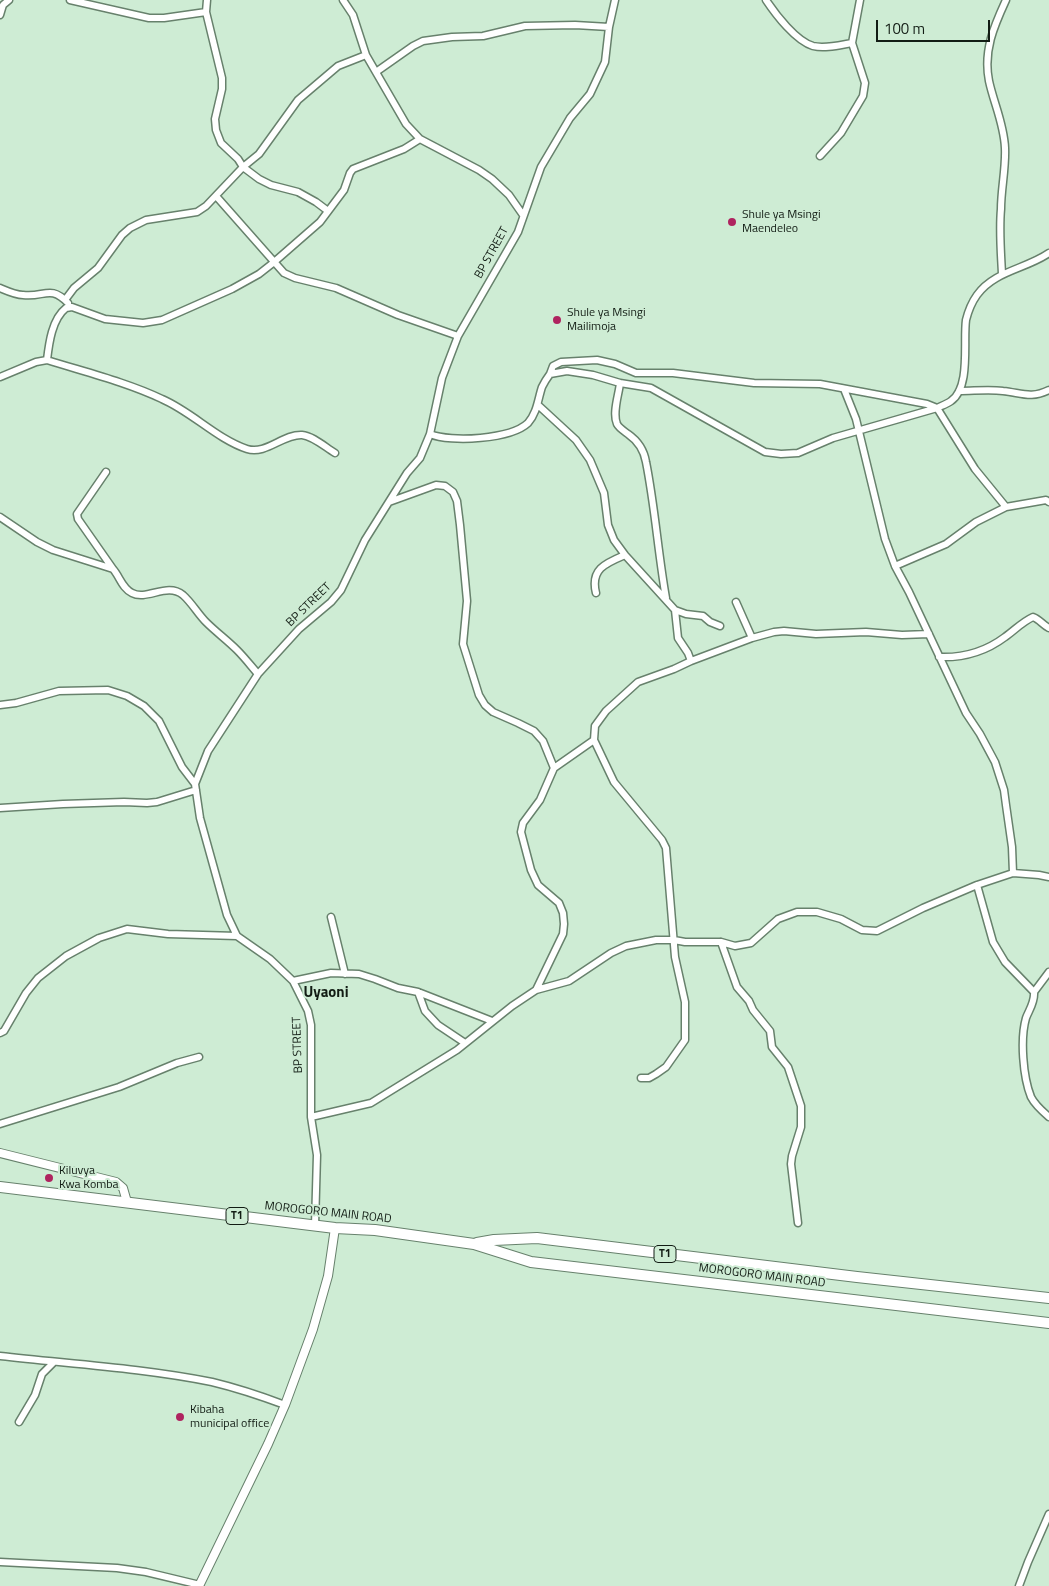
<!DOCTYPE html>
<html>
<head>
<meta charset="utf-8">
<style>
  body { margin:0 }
  #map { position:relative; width:1049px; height:1586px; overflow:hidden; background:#ceecd4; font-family:"Titillium Web",sans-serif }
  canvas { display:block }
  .scale { position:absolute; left:876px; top:20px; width:114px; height:22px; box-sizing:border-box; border:2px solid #121c14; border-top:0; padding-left:6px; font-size:15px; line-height:18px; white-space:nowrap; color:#121c14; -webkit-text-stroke:4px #ceecd4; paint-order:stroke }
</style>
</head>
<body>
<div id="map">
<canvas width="1049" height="1586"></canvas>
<div class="scale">100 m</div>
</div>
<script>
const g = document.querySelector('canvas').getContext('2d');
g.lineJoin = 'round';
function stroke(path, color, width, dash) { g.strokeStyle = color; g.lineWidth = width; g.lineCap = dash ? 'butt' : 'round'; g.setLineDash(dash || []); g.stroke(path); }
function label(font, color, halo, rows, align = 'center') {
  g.font = font + ' "Titillium Web",sans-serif'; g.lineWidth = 4; g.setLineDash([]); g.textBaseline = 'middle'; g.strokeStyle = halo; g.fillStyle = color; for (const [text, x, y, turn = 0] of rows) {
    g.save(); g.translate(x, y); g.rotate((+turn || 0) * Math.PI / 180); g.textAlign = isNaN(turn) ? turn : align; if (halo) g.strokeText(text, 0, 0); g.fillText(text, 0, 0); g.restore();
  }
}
const minor = new Path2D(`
  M70,0L149,18H164L206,12
  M207,0L206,12L222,78V89L215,119L216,130L221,143L238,159L243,167L259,179L271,185L298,192L316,202L328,211
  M343,0L353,15L366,55L406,124L420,139L479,170L492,179L509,195L523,215
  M766,0C776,15 796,41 813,46C825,49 840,45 852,43
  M0,15L3,5L9,0
  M376,72L413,46L423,41L452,37L483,36L525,26L575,25L609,27
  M820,156L841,133L863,96L865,83L852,43L860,0
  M216,196L284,273L295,278L336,288L398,315L458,336
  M1002,274C1001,253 999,231 1001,209C1001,189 1006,168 1005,148C1004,124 994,104 989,81C983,51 994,26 1006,0
  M0,288C7,291 16,295 23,295C44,298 50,284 68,303
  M65,300L74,288L98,268L122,235L130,228L146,220L197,212L206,206L243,167L259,154L298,100L338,66L366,55
  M47,360C49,343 52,319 66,308L72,307L105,319L143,323L162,320L232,289L259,274L273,263L320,222L344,190L350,173L353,169L404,149L420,139
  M550,374L553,366L561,362L597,360L615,364L636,373H673L754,383L820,384L927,404L937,408L975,469L1006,507
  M0,377L36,362L47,360C85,372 126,382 162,399C192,412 217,439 247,449C266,455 283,434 302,435C313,436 325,447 335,453
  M620,383C619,394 612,413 617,424C619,428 624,431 628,434C638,441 644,450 646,462C655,507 658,553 666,598
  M844,389L856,419L885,539L895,566L909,592L966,713L980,734L995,762L1004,790L1006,805L1012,847L1013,873
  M959,391C974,391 989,389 1003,391C1022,393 1031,399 1049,390
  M538,405L576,440L590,460L604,493L608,525L614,540L625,555L675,610L678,638L688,653L691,661
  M430,434C451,443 511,439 528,423C537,413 538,399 542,387C544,383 547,378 550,374L567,371L593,375L620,383L651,388L765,452L781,454L798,453L833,438L937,408C941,406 947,404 951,401C971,387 963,342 966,320C968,312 972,302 977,295C994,271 1026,269 1049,253
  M106,472L77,514L78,519L113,569
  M389,502L436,485L445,486L453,492L457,501L460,525L467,601L463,644L479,695L485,705L493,712L518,723L534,731L543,741L554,768L540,800L523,823L521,832L531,870L538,885L559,903L563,913L564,924L563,934L536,990
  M0,517L37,542L53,550L113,569C120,577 122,588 132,593C147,601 167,582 183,595C192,603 198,614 206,622C216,632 227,640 237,650C245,658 251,666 258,674
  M895,566L946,544L976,522L1006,507L1046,500L1049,502
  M596,593C590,569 606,563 625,555
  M736,602L752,638
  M675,610L686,614L703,616L710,622L720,626
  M939,657C963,658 985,652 1005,637C1015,630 1022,622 1033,617C1039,619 1043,625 1049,628
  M0,705L16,703L59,691L108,690L127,696L144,706L159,721L182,767L195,784
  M594,740L614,782L662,840L666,848L675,957L685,1002V1040L666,1067L656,1074L649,1078H641
  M554,768L594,740L595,726L606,711L638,682L674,669L691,661L752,638L774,632L784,631L816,634L866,632L902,635L929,634
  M0,808L63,804L124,802L147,803L157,802L196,790
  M977,885L993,942L1005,962L1034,992C1035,1002 1029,1010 1026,1018C1020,1039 1023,1077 1031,1097C1035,1105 1042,1111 1049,1117
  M331,917L345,974
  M721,942L737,987L749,1001L753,1010L770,1031L772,1047L788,1067L801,1106V1127L792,1156L791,1164L798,1223
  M293,981L331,973L359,974L375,979L398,988L418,992L492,1021
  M418,992L425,1011L438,1025L465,1043
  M1034,992L1049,972
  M0,1033L4,1031L26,993L38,978L66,956L99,938L127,929L168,934L237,936
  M311,1117L371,1103L457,1050L512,1006L536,990L569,981L611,953L626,946L656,940H674L685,942H721L735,946L751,943L778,919L797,912H817L841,919L862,930L877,931L923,908L977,885L1013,873L1039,875L1049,877
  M0,1124L119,1087L177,1063L199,1057
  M315,1225L317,1155L311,1117V1025L308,1011L293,981L270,959L237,936L227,915L200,818L195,784L208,751L258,674L299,629L331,602L341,590L365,540L407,473L420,458L430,434L442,378L458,336L518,232L541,167L570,118L590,94L605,62L609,27L615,0
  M0,1356C70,1364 142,1368 212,1382C237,1388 261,1396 285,1405
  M19,1422L35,1395L42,1374L54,1362
  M0,1562L117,1568L146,1572L200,1585
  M1019,1586L1028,1562L1049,1514`);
const tertiary = new Path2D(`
  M0,1153L116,1182L123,1188L127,1202
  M199,1586L268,1444L285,1405L313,1329L328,1276L335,1228`);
const trunk = new Path2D(`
  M0,1187L335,1228L375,1230L474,1244L531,1262L1049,1323
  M477,1243L494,1240L537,1238L857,1277L1049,1298`);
stroke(minor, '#67816c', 9);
stroke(tertiary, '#67816c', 10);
stroke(trunk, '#67816c', 12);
stroke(minor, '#fff', 6);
stroke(tertiary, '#fff', 8);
stroke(trunk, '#fff', 10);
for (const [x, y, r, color] of [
  [732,222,5,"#af235f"],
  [557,320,5,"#af235f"],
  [49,1178,5,"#af235f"],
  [180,1417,5,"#af235f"]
]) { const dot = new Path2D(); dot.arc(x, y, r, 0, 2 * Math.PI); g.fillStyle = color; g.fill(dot); stroke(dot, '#ceecd4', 2); }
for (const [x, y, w] of [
  [237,1216,22],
  [665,1254,22]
]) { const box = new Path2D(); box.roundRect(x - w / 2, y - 8.5, w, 17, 4); g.fillStyle = '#ceecd4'; g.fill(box); stroke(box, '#121c14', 1); }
label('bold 11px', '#121c14', null, [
  ["T1",237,1216],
  ["T1",665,1254]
]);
label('12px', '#121c14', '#ceecd4', [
  ["Shule ya Msingi",742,215],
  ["Maendeleo",742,229],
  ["Shule ya Msingi",567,313],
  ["Mailimoja",567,327],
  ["Kiluvya",59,1171],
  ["Kwa Komba",59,1185],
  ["Kibaha",190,1410],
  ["municipal office",190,1424]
], 'left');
label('12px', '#121c14', '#ceecd4', [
  ["BP STREET",492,253,-61],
  ["BP STREET",309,605,-44],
  ["BP STREET",298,1045,-92],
  ["MOROGORO MAIN ROAD",328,1213,6],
  ["MOROGORO MAIN ROAD",762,1276,7]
]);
label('bold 15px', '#121c14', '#ceecd4', [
  ["Uyaoni",326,993]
]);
</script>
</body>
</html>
